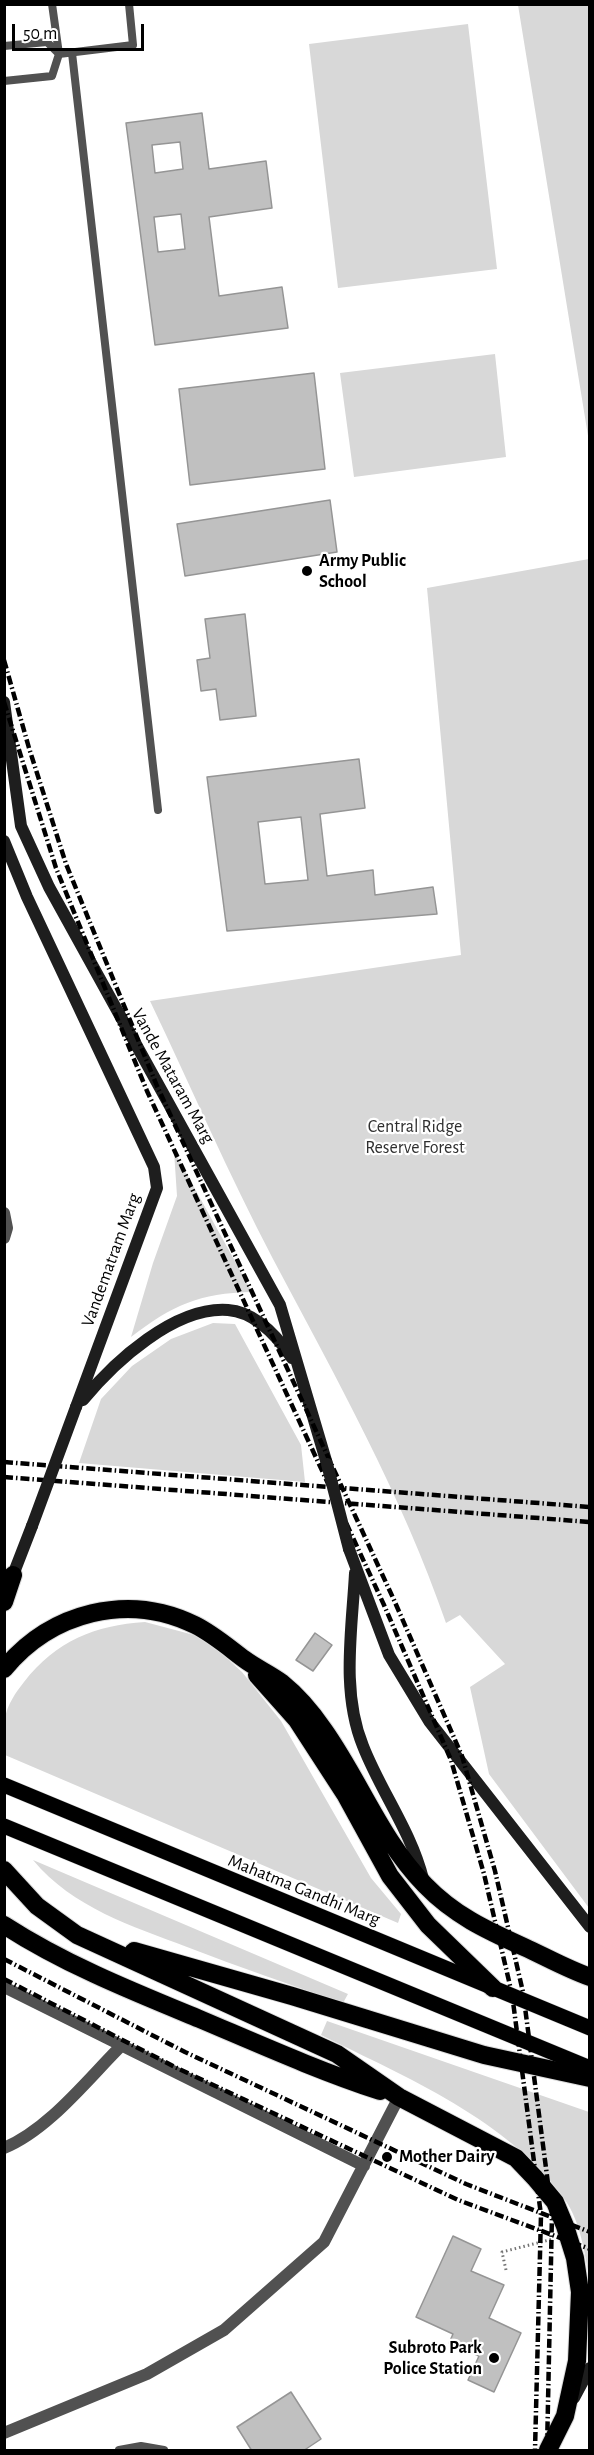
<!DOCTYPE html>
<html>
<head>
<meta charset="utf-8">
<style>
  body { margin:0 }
  #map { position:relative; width:594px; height:2455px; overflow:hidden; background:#fff; font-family:"Alegreya Sans",sans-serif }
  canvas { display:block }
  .frame { position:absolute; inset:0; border:6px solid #000; pointer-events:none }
  .scale { position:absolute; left:12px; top:24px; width:132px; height:27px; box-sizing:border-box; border:3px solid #000; border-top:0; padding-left:8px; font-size:18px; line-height:21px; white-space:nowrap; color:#000; -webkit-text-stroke:4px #fff; paint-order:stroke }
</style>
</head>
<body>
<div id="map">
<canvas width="594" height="2455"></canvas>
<div class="frame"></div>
<div class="scale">50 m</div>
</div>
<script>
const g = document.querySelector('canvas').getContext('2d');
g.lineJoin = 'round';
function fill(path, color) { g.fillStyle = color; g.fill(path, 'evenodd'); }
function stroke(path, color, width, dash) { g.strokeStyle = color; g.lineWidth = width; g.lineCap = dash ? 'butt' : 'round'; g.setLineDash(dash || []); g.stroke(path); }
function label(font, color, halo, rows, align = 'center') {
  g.font = font + ' "Alegreya Sans",sans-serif'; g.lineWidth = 4.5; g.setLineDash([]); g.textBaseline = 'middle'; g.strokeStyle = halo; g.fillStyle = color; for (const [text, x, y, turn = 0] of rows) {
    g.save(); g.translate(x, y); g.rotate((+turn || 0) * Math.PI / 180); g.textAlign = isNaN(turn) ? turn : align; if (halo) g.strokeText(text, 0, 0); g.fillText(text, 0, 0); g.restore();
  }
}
fill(new Path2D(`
  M518,5H589V442Z
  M468,24L497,269L338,288L309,44Z
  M495,354L506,457L354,477L340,373Z
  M589,559H590L589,1908L489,1774L470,1687L505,1664L460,1615L446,1623C402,1495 336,1378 273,1259C229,1175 191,1087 150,1001L461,955L427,588Z
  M174,1151L252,1292C199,1293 173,1305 131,1337L153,1263L177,1196Z
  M213,1323L235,1324L301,1445L305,1482L79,1463L101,1399L132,1366L171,1339Z
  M145,1622L194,1635L218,1650L242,1672L281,1721L371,1878L401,1914L398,1923L5,1755C5,1744 2,1730 5,1718C7,1705 16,1692 24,1682C56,1641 95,1625 145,1622Z
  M33,1860L348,1994L343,2003C291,1985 239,1967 187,1947C132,1926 73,1908 33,1860Z
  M327,2021L589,2112V2278C585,2253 580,2221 565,2200C508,2119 407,2078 321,2035Z`), '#d8d8d8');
const building = new Path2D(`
  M202,113L209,169L266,161L272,208L209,217L219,296L282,287L288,328L155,345L126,123ZM180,142L183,169L155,173L152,145ZM181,214L185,249L158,252L154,217Z
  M314,373L325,469L190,485L179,389Z
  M330,500L337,552L185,576L177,524Z
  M245,614L256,716L220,720L216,689L201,691L197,660L210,658L205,619Z
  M359,759L365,808L320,814L327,876L373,870L375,895L433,887L437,914L227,931L207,777ZM301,817L308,880L265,884L258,822Z
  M315,1633L332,1645L313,1671L296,1660Z
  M453,2236L481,2249L471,2271L504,2285L489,2318L521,2333L494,2392L468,2380L479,2356L449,2343L453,2334L416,2317Z
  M291,2392L321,2439L303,2451H252L237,2427Z`);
fill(building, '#c0c0c0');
stroke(building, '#959595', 1.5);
const primary = new Path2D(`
  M4,1785L590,2028
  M4,1826L590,2068`);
const highway = new Path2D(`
  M4,1602L13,1575
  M4,1669C51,1612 128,1592 195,1625C213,1634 228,1647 244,1659C256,1668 270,1674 282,1683C297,1695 313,1714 324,1730C360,1781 381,1840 425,1885C454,1915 486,1930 524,1947C546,1957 567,1969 590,1977
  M257,1675L297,1720L345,1794L390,1876L428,1925L493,1988
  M4,1870L37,1906L77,1935L337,2054L399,2097L516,2158L535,2178L555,2202L565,2226L575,2258L580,2292L577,2361L565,2416L548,2450
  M4,1925C66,1965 134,1992 202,2020C261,2045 319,2071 380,2091
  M134,1951L292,1996L484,2055L590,2078`);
stroke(primary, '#dbdbdb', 16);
stroke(highway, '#dbdbdb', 20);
stroke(new Path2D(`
  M506,2270L502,2252L553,2239`), '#737373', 3, [1.5, 3]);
stroke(new Path2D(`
  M4,46L47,42L59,54
  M72,53L158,810
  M59,54L133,45L129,4
  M4,81L52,76L59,54L52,4
  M119,2450L141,2446L164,2450`), '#515151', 8);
stroke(new Path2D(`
  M4,1213L7,1228L4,1238
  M4,1987L364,2166
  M4,2148C48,2130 87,2080 120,2047
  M4,2433L147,2374L224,2330L324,2242L399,2097`), '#515151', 12);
stroke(new Path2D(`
  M4,702L21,826L49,887L280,1305L327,1464
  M4,841L27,897L154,1167L157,1188L76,1407
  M83,1400C114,1362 175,1306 228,1310C256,1312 277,1336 292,1358
  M349,1549L389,1655L429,1721L590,1927
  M355,1573C352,1630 341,1692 363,1746C381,1792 411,1831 423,1879
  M13,1575L32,1526
  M574,2398L590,2368`), '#1e1e1e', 12);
stroke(primary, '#000', 15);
stroke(highway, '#000', 18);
stroke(new Path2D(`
  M4,660L29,748L66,864L157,1086L394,1600L462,1756L495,1871L523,1992L552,2214L547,2450
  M4,702L56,868L147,1091L384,1605L451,1760L484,1874L512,1994L541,2215L535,2450
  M4,1462L590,1507
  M4,1477L590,1522
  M4,1959L185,2052L466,2184L590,2232
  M4,1979L177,2068L458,2200L590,2249`), '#000', 4.5, [9, 3, 1.5, 3]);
stroke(new Path2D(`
  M327,1464L349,1549
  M32,1526L76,1407`), '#1e1e1e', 12);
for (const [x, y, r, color] of [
  [307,571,6,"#000"],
  [387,2157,6,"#000"],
  [494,2358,6,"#000"]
]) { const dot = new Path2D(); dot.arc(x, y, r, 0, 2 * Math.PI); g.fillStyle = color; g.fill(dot); stroke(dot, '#fff', 2); }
label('bold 18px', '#000', '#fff', [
  ["Army Public",319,561],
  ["School",319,582],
  ["Mother Dairy",399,2157],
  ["Subroto Park",482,2348,"right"],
  ["Police Station",482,2369,"right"]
], 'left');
label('18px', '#000', '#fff', [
  ["Vande Mataram Marg",173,1076,61],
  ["Vandematram Marg",111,1260,-70],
  ["Mahatma Gandhi Marg",304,1890,22]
]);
label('18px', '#2f2f2f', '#fff', [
  ["Central Ridge",415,1127],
  ["Reserve Forest",415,1148]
]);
</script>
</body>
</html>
